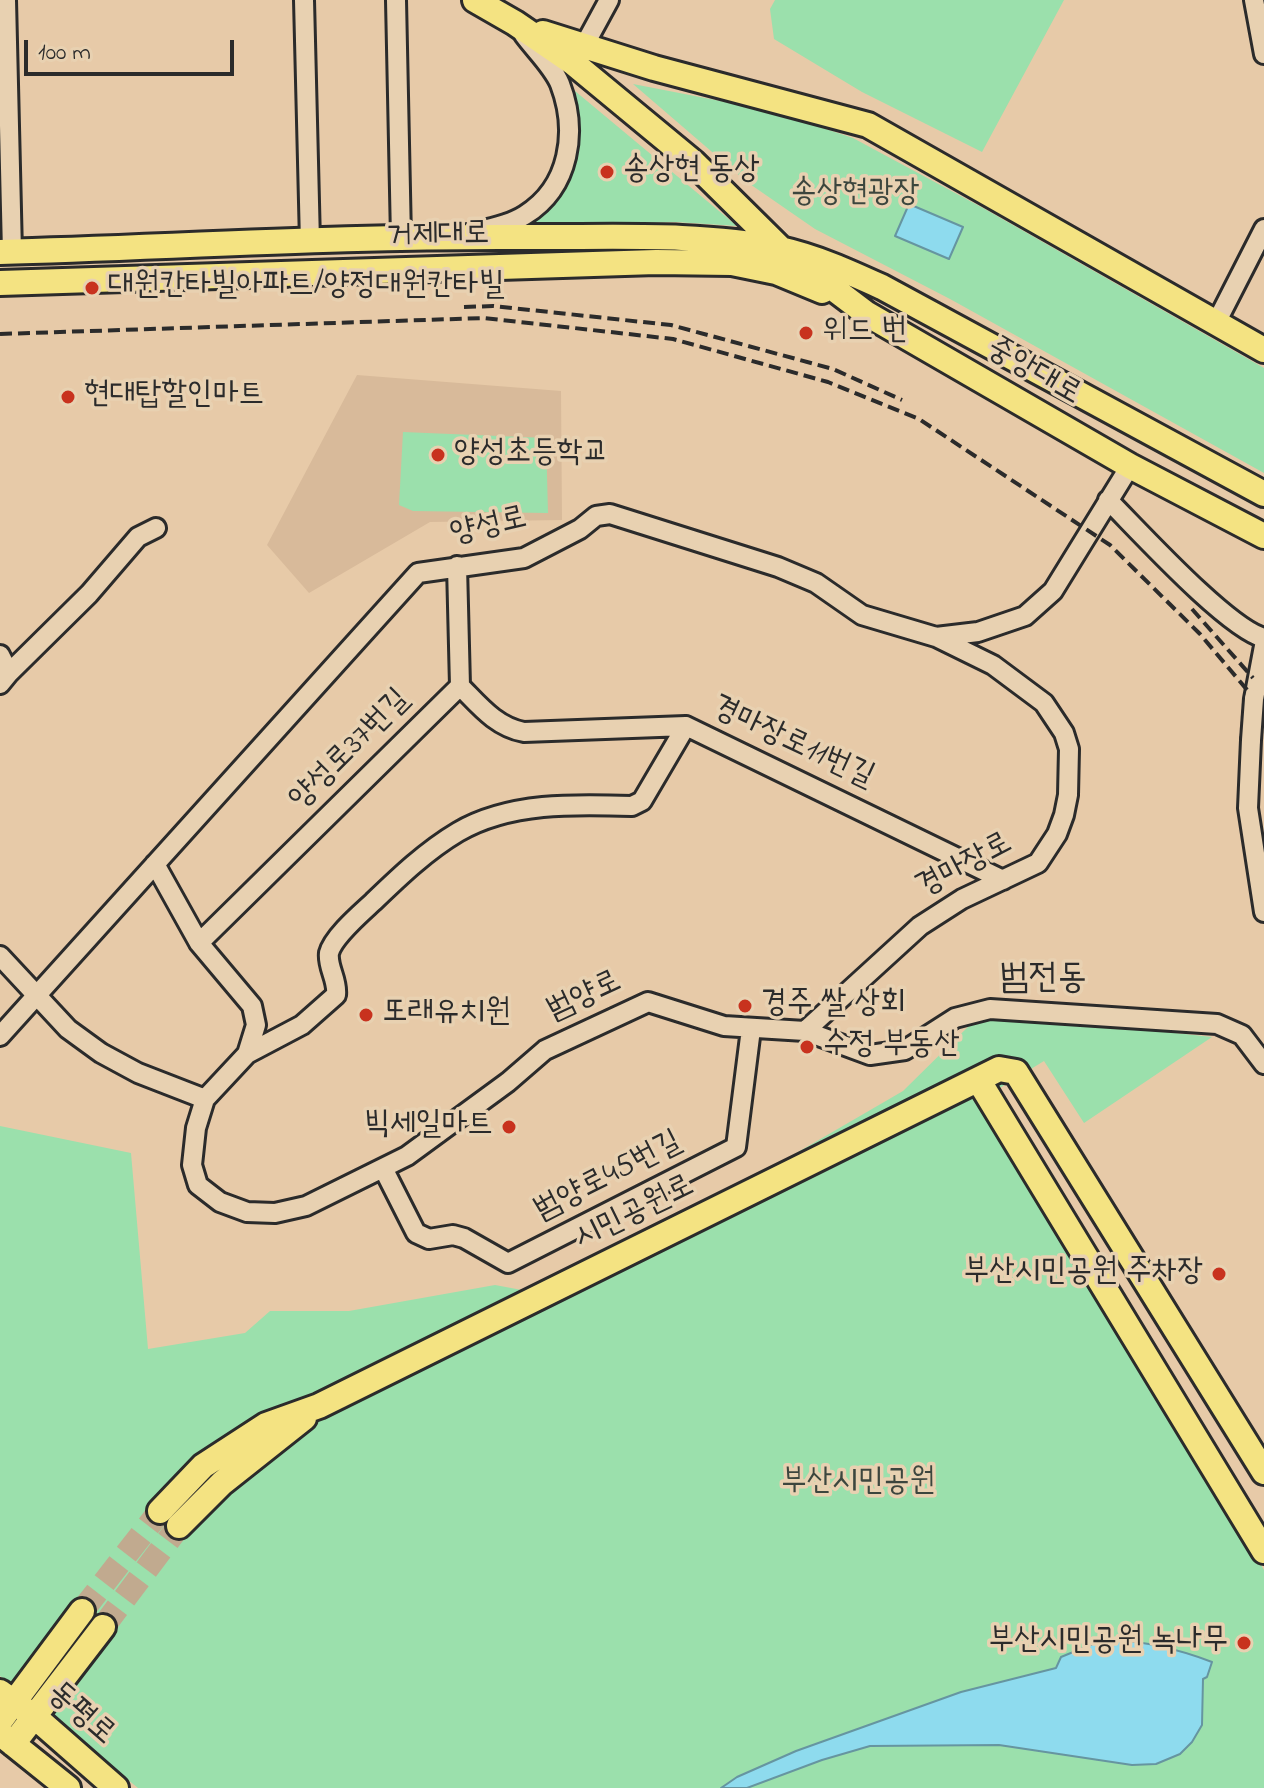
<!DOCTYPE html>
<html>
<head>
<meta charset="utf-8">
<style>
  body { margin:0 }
  #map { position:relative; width:1264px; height:1788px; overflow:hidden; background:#e7caa8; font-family:"Indie Flower",sans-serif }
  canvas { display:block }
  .scale { position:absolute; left:24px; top:40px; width:210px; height:36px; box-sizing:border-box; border:4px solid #2b2b2b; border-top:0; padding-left:10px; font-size:24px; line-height:28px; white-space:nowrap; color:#2b2b2b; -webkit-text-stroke:6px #e8d1b1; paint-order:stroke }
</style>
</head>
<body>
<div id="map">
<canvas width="1264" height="1788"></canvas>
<div class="scale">100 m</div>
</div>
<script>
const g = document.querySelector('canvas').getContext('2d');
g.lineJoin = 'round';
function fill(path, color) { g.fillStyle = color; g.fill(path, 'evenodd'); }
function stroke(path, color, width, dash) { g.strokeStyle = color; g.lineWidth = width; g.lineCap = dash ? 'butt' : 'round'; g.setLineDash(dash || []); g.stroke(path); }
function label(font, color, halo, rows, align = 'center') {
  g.font = font + ' "Indie Flower","Poor Story",sans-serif'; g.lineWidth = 7; g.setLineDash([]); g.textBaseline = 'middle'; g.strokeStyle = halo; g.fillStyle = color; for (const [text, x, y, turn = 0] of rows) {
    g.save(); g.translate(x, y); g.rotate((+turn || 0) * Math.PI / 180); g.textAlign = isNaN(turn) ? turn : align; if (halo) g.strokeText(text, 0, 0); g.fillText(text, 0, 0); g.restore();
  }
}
fill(new Path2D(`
  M357,375L561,391L562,520L430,522L309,593L267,545Z`), '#d8ba9a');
fill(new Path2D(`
  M775,0H1064L982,152L862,92L774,39L770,9Z
  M633,84L772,111L853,138L983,208L1264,368V473L950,299L815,229L747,182Z
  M569,86L737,226L675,222L518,227C568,173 593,165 569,86Z
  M403,432L546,438L548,513L413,511L399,505Z
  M976,1019H1048L1212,1037L1084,1123L1044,1061L980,1100L988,1109L1264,1570V1788H138L0,1676V1126L131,1153L148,1349L245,1333L270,1311H349L495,1285L554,1296L664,1249L681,1220L903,1091Z`), '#9be0ac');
const water = new Path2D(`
  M909,204L963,227L949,259L895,236Z
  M1105,1639C1144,1641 1176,1648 1212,1662L1207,1677L1203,1679L1202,1725L1192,1742L1180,1754L1156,1764L1132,1765L999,1745L870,1746L822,1760L747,1788H721L737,1777L796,1751L961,1692L1056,1668L1061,1657Z`);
fill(water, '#8edbee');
stroke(water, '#6695a0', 2);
stroke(new Path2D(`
  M82,1611L160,1511
  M103,1627L179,1526`), '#c1aa8f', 24, [24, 12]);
const minor = new Path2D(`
  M6,0L12,252
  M304,0L310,242
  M396,0L401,238
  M1254,0L1264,54
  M584,46L609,0
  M478,231C493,228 511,224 525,215C570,187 578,131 560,84C553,67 535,50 524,35
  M1217,321L1264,229
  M1108,500C1139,531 1227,628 1264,638
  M0,655L9,673L0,684
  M9,673L89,594L138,537L156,528
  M460,686C479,705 496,727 524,732L686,726L1003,880
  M1254,699L1264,646
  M1251,740L1248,808L1264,912
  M155,864L199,943L252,1006L256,1025L247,1054L205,1099
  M199,943L460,686L457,566
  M0,956L68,1029L101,1053L138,1073L205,1099L196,1128L192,1165L198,1185L220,1202L247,1212L275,1213L306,1206L407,1156L508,1082L545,1050L648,1002L724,1026L805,1031L870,1055L905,1050L955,1018L990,1009L1217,1024L1242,1035L1264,1064
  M805,1031L920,926L962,899L1038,863L1057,834L1064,815L1068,795L1069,749L1064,733L1044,703L993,665L936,637
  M0,1036L418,573L524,558L580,529L596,516L610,514L778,567L816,583L862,615L936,637L978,632L1025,616L1053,591L1130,466
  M247,1054L302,1025L336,995C338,980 327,967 329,953C333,937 360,914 373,902C399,877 426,851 458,832C509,802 575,804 632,806L642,801L686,726
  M383,1168L416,1233L429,1239L453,1235L464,1238L508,1263L736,1147L751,1029`);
const major = new Path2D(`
  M475,0L515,23L572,62L693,162L781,249L867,314L1130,466L1264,536
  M543,33L654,68L868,125L1264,350
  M0,252C173,247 347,236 521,237C605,238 698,232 780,249C816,257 849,272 882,287L1264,494
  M0,283L656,262L732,263L776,272L822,291
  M979,1081L1264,1551
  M160,1511L203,1466L266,1425L319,1406L999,1069L1016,1072L1264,1472
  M179,1526L222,1483L304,1418
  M0,1692L35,1717L116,1788
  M0,1721L82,1611
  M2,1735L68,1788
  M13,1744L103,1627`);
stroke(minor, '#2b2b2b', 24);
stroke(major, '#2b2b2b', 30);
stroke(minor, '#e8d1b1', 18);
stroke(major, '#f4e382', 24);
stroke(new Path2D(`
  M464,307L493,306L671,325L833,369L902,400
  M0,334L484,318L673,339L828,382L919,419L1110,545L1200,634L1264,710
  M1192,609L1253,678`), '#2b2b2b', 4, [12, 6]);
const minorBridge = new Path2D(`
  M1251,740L1254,699`);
stroke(minorBridge, '#2b2b2b', 24, []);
stroke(minorBridge, '#e8d1b1', 18);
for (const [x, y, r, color] of [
  [607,172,8,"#c8321e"],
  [92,288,8,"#c8321e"],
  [806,333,8,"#c8321e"],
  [68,397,8,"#c8321e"],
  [438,455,8,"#c8321e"],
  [745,1006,8,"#c8321e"],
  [366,1015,8,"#c8321e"],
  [807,1047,8,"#c8321e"],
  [509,1127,8,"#c8321e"],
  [1219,1274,8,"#c8321e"],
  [1244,1643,8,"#c8321e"]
]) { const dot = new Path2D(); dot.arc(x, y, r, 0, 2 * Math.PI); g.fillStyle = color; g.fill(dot); stroke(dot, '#e8d1b1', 3); }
label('32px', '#2b2b2b', '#e8d1b1', [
  ["송상현 동상",623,172],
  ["대원칸타빌아파트/양정대원칸타빌",108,288],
  ["위드 번",822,333],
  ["현대탑할인마트",84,397],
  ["양성초등학교",454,455],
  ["경주 쌀 상회",761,1006],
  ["또래유치원",382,1015],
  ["수정 부동산",823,1047],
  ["빅세일마트",493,1127,"right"],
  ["부산시민공원 주차장",1203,1274,"right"],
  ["부산시민공원 녹나무",1228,1643,"right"]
], 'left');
label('32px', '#3c463e', '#e8d1b1', [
  ["송상현광장",855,195],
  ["부산시민공원",858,1484]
]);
label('32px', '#2b2b2b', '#e8d1b1', [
  ["거제대로",438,237,-1],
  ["중앙대로",1033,373,30],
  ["양성로",489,528,-13],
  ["경마장로11번길",792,744,25],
  ["양성로37번길",351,751,-45],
  ["경마장로",965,867,-28],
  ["범양로",585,998,-25],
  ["범양로45번길",609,1178,-27],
  ["시민공원로",635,1214,-26],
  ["동평로",80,1715,41]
]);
label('36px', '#2b2b2b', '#e8d1b1', [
  ["범전동",1043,981]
]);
</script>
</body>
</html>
